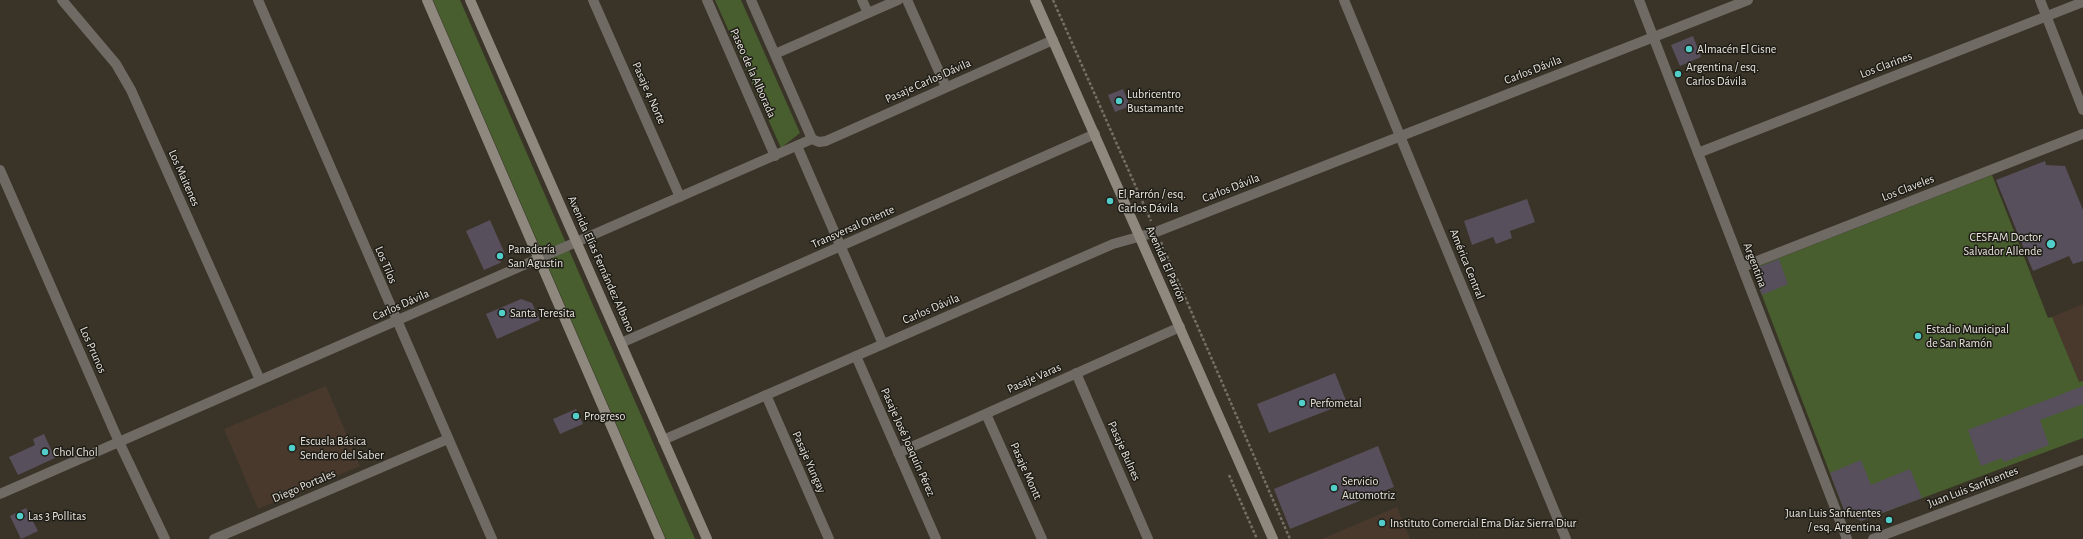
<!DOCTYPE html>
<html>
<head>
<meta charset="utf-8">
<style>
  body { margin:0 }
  canvas { display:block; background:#393427 }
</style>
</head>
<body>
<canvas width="2083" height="539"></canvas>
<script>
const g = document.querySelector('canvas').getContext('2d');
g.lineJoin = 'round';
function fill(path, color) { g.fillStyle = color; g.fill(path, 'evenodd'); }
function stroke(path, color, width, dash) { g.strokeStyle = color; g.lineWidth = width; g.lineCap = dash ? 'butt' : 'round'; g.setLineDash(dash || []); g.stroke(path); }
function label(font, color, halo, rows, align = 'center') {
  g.font = font + ' "Alegreya Sans",sans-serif'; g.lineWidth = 3; g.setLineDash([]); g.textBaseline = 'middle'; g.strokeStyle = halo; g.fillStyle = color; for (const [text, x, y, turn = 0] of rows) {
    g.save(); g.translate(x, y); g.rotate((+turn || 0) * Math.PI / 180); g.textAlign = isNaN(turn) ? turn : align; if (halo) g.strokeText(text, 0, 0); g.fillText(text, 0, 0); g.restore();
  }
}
fill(new Path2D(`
  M2083,304V381L2079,383L2052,317Z
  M326,386L360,466L258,509L224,429Z
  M1397,507L1410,539H1322Z`), '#49392d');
fill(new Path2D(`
  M433,0H460L695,539H666Z
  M715,0H741L800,133L781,148Z
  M1992,175L2048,318L2052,317L2079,382L2083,381V438L1861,521L1844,510L1755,277L1759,266Z`), '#485e2e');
fill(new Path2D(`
  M1693,36L1701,57L1680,66L1671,45Z
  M1123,89L1130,106L1115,112L1108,95Z
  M2045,161L2046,165L2065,166L2083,210V261L2073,264L2069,256L2033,271L1996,180Z
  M1527,199L1535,222L1510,231L1512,238L1496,244L1493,237L1472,245L1464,221Z
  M490,220L505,254L500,263L484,270L466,231Z
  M1779,259L1788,284L1762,295L1755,277L1759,267Z
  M521,299L532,303L540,320L497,339L486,314Z
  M1335,373L1347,403L1269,433L1257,404Z
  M2083,386V404L2040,420L2049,445L2004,462L2002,458L1981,466L1968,430Z
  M576,409L583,424L560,434L553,419Z
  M44,434L55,458L18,475L9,457L35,445L33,439Z
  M1378,446L1394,487L1290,529L1274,489Z
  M1861,460L1871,485L1910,469L1922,498L1861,521L1844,510L1830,473Z
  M26,508L38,531L21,539L10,516Z`), '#574f5c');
stroke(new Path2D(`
  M1053,0L1151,221
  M1161,242L1290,539
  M1229,475L1257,539`), '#736f64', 2.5, [3, 2]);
stroke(new Path2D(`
  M62,0L116,64L131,90L260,380
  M258,0L492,539
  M593,0L680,197
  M707,0L775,156
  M751,0L812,139
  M862,0L868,13
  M907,0L946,87
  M1344,0L1566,539
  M775,54L898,0
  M812,139L819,142L826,141L1053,40
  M797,146L883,344
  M1698,153L2083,2
  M0,170L119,442L165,539
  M1742,267L2083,134
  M621,343L1095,134
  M856,356L936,539
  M1076,373L1148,539
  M766,395L829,539
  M986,414L1042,539
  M898,453L1180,327
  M0,494L812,139
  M214,539L448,439`), '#6f6a64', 10);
stroke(new Path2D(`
  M1639,0L1847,539
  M2040,0L2083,110
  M663,440L1113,244L1156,232L1748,0
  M1873,539L2083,460`), '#6f6a64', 10);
stroke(new Path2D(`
  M427,0L660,539
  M470,0L707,539
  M1035,0L1273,539`), '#8f887f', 10);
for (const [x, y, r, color] of [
  [1689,49,4,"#53cdc9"],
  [1678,74,4,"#53cdc9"],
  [1119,101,4,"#53cdc9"],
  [1110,201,4,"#53cdc9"],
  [2051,244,5,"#53cdc9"],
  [500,256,4,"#53cdc9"],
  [502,313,4,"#53cdc9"],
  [1918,336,4,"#53cdc9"],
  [1302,403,4,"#53cdc9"],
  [576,416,4,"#53cdc9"],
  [292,448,4,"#53cdc9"],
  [45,452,4,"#53cdc9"],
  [1334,488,4,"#53cdc9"],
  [20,516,4,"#53cdc9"],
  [1889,520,4,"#53cdc9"],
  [1382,523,4,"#53cdc9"]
]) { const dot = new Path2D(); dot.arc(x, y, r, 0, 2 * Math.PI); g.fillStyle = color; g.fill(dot); stroke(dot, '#1e1c16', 1.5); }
label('12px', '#e8e5dd', '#1e1c16', [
  ["Almacén El Cisne",1697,49],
  ["Argentina / esq.",1686,67],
  ["Carlos Dávila",1686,81],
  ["Lubricentro",1127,94],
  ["Bustamante",1127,108],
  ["El Parrón / esq.",1118,194],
  ["Carlos Dávila",1118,208],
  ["CESFAM Doctor",2042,237,"right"],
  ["Salvador Allende",2042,251,"right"],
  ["Panadería",508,249],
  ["San Agustin",508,263],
  ["Santa Teresita",510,313],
  ["Estadio Municipal",1926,329],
  ["de San Ramón",1926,343],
  ["Perfometal",1310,403],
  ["Progreso",584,416],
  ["Escuela Básica",300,441],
  ["Sendero del Saber",300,455],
  ["Chol Chol",53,452],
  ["Servicio",1342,481],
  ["Automotriz",1342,495],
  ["Juan Luis Sanfuentes",1881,513,"right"],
  ["/ esq. Argentina",1881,527,"right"],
  ["Las 3 Pollitas",28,516],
  ["Instituto Comercial Ema Díaz Sierra Diur",1390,523]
], 'left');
label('12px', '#e8e5dd', '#1e1c16', [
  ["Los Clarines",1886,65,-21],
  ["Carlos Dávila",1533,70,-21],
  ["Paseo de la Alborada",753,73,66],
  ["Pasaje Carlos Dávila",928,81,-24],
  ["Pasaje 4 Norte",649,93,66],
  ["Los Maitenes",184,178,66],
  ["Carlos Dávila",1231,188,-21],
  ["Los Claveles",1908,188,-21],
  ["Transversal Oriente",853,227,-24],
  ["Avenida Elías Fernández Albano",601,264,66],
  ["Avenida El Parrón",1166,264,66],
  ["América Central",1467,264,68],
  ["Los Tilos",386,265,67],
  ["Argentina",1755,265,69],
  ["Carlos Dávila",401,305,-24],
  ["Carlos Dávila",931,309,-23],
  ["Los Prunos",93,350,66],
  ["Pasaje Varas",1034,378,-24],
  ["Pasaje José Joaquín Pérez",908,442,66],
  ["Pasaje Bulnes",1124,451,66],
  ["Pasaje Yungay",809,462,66],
  ["Pasaje Montt",1026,471,66],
  ["Diego Portales",304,486,-23],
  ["Juan Luis Sanfuentes",1973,487,-21]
]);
</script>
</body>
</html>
